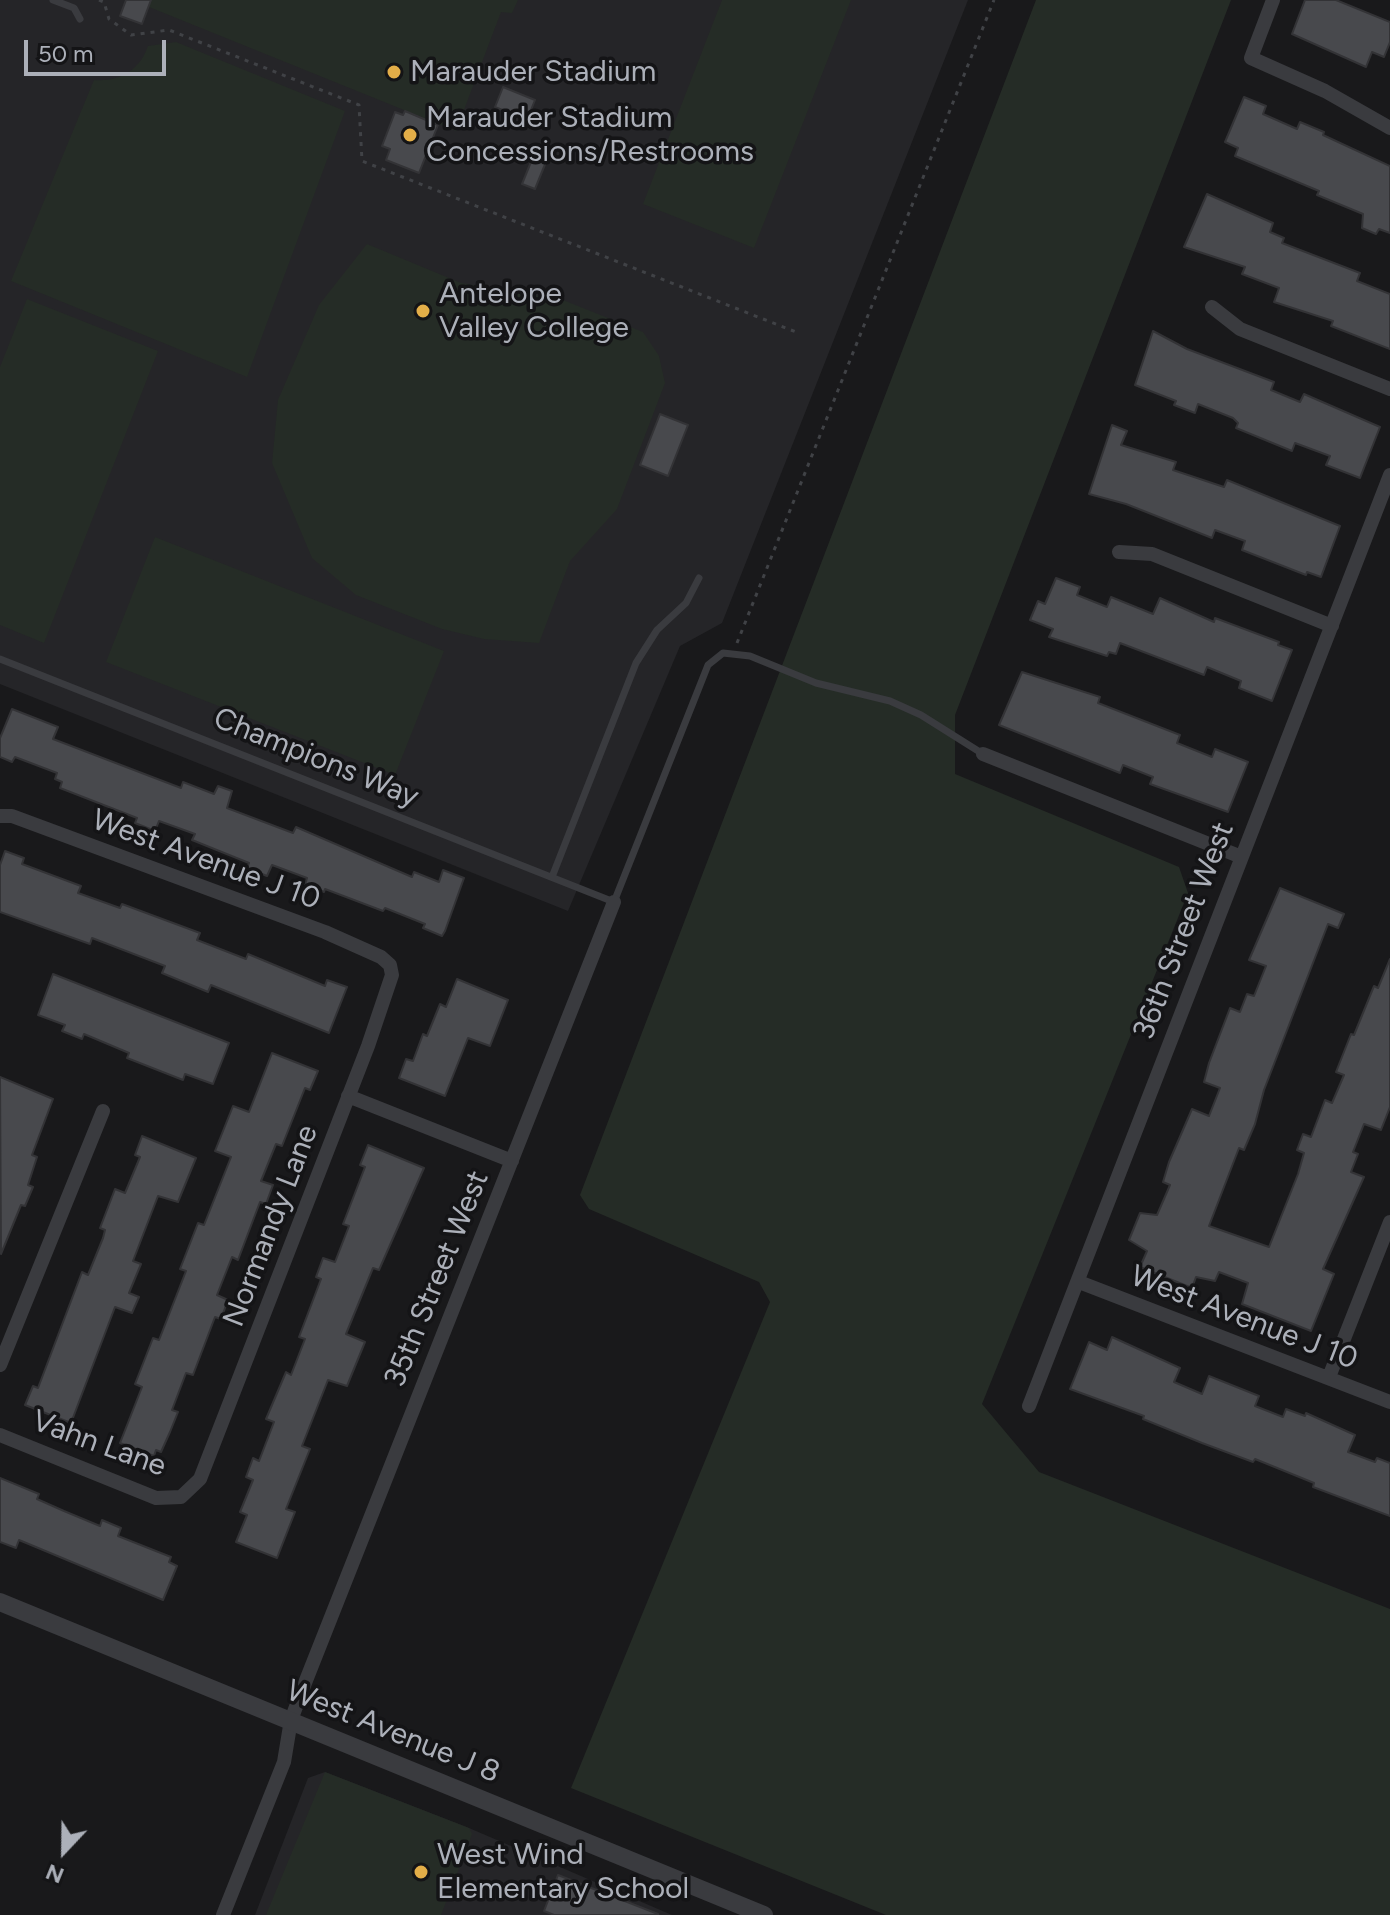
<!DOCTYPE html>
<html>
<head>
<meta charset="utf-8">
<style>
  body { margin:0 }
  #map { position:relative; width:1390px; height:1915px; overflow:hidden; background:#19191b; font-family:Figtree,sans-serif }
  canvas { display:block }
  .north { position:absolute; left:24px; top:1811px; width:80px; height:80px; -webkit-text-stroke:6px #141416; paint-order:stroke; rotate:202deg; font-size:22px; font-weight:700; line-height:32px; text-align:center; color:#acb0b9 }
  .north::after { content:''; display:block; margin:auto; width:28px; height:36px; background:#acb0b9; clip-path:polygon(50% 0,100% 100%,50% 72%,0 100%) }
  .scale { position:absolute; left:24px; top:40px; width:142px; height:36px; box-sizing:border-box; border:4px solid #acb0b9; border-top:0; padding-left:10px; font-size:24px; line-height:28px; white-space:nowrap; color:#acb0b9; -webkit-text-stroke:6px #141416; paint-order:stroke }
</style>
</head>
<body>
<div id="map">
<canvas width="1390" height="1915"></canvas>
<div class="north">N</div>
<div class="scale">50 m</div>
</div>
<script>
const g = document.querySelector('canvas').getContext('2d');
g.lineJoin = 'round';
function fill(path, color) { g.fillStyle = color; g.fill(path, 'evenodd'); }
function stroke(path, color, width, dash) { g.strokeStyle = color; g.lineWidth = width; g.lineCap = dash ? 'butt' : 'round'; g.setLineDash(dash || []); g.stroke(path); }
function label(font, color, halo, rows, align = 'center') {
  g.font = font + ' Figtree,sans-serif'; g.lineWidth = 7; g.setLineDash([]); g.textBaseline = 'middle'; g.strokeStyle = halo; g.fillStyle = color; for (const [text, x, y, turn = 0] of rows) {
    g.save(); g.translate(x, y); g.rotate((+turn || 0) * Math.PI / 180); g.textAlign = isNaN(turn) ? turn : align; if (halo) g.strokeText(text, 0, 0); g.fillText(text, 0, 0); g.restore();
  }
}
fill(new Path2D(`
  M0,0H968L722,623L680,646L568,911L0,684Z
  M325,1772L469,1828L672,1915H255L308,1778Z`), '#252528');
fill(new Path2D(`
  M151,0H518L512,13L501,12L456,131L149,7Z
  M722,0H851L754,248L643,204Z
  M1036,0H1231L955,715V774L1179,867L1188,893L982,1404L1039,1472L1390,1609V1915H886L571,1788L770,1302L759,1282L589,1209L580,1195Z
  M176,42L345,111L247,377L11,281L94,80C120,82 140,70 148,46Z
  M367,244L461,283L563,300L643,332L659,356L665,383L617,509L570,561L539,643L484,639L442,629L356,595L312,558L272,463L278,400L319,305Z
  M27,299L158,351L44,643L0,625V367Z
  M155,537L444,651L395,775L106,662Z
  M325,1772L469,1828L472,1834L441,1915H266Z`), '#252c26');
const building = new Path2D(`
  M126,0H151L142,24L120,16Z
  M1305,0H1336L1390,22V42L1384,57L1372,52L1366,67L1292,34Z
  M503,87L535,100L527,120L495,107Z
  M1244,97L1266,106L1263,114L1297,129L1300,122L1324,132L1323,135L1390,166V233L1379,229L1376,234L1362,228L1363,214L1317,195L1319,191L1235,156L1238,148L1225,142Z
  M405,111L438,125L419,173L386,160L390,149L382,146L395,112L403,115Z
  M535,152L548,157L535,189L522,184Z
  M1207,194L1273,223L1270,232L1284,238L1282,243L1360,273L1357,281L1390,294V349L1331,326L1333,321L1274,302L1279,288L1242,274L1245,267L1184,247Z
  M1153,331L1187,349L1274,382L1271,390L1300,402L1304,394L1380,427L1360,478L1326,465L1330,456L1295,443L1292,451L1236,428L1238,423L1233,418L1198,404L1195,413L1174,405L1176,401L1135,385Z
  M660,414L688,425L668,476L640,465Z
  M1112,425L1127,431L1121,445L1176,462L1173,470L1224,487L1227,480L1340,526L1321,577L1307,572L1306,575L1242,550L1245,541L1215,530L1212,538L1126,504L1089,494Z
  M1056,578L1080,587L1077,595L1107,607L1111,597L1153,614L1160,598L1214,622L1215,618L1279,642L1278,645L1292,650L1272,701L1239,688L1241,681L1207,667L1204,675L1120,643L1116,654L1109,652L1107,656L1049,637L1053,629L1030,620L1038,601L1045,604Z
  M1022,672L1100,697L1098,703L1180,735L1177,743L1212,757L1215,749L1248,762L1228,812L1150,784L1153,777L1123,765L1120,773L999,725Z
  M12,709L58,727L53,739L181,788L183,782L214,794L218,786L232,791L227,808L293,833L296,827L412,877L414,872L439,882L443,870L464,878L445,931L442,936L423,928L425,924L385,908L383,911L325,889L324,892L305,885L307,878L272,865L267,876L247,868L249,863L192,840L195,834L159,821L155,831L135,823L137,818L60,788L62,782L55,779L57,773L15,757L12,762L0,757V738Z
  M5,851L24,858L22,864L81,886L78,893L120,908L122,904L200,933L197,940L246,959L248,954L325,986L327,980L347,987L329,1033L211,985L208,992L162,973L165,966L92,938L90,944L0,912V865Z
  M1280,888L1344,914L1338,928L1328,924L1264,1090L1255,1124L1244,1150L1239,1148L1209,1226L1269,1247L1298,1174L1304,1153L1297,1150L1303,1134L1311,1137L1325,1100L1332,1103L1344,1075L1336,1072L1351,1034L1354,1035L1374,986L1378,988L1390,959V1107L1381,1130L1364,1124L1353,1152L1358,1154L1351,1172L1364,1177L1323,1269L1334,1274L1311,1331L1242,1304L1248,1283L1219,1272L1215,1281L1196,1277L1192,1288L1140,1267L1147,1251L1129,1240L1140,1213L1157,1215L1170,1185L1163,1182L1169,1162L1192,1109L1209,1116L1220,1088L1204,1082L1209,1063L1230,1008L1240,1012L1247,994L1254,996L1266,966L1249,960Z
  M53,974L229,1043L213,1084L185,1074L183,1080L127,1058L129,1053L84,1034L82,1039L62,1031L65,1025L38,1015Z
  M457,979L508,1000L490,1046L468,1038L445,1096L399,1078L406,1059L413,1061L423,1034L427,1036L440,1004L446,1007Z
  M272,1053L318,1071L310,1090L305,1088L282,1146L276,1144L261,1181L273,1185L266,1204L260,1202L238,1260L232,1257L217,1295L228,1300L221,1319L215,1317L193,1375L186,1373L172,1410L178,1412L170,1432L161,1452L156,1450L154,1456L120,1443L142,1387L135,1384L153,1338L159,1340L186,1271L180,1269L198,1223L204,1225L231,1157L215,1151L233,1106L249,1112Z
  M0,1077L53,1099L32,1155L37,1157L28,1185L33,1187L25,1206L21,1205L1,1254Z
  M142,1136L196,1158L178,1202L158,1196L133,1261L141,1264L129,1293L139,1297L132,1313L115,1307L71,1423L25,1405L33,1386L38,1388L82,1272L88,1275L103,1238L105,1230L100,1228L115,1189L125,1193L140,1157L135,1155Z
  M368,1145L424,1168L379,1270L373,1268L346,1334L365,1342L347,1386L328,1380L302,1446L310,1449L286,1509L295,1512L277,1558L236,1542L247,1515L240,1512L253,1480L246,1477L253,1458L259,1461L274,1422L266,1419L286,1372L291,1375L305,1339L299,1337L321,1279L316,1277L323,1258L335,1262L349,1226L343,1224L365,1167L360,1165Z
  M1112,1337L1180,1368L1174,1382L1202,1394L1209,1376L1259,1396L1255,1406L1283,1417L1286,1409L1305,1416L1306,1413L1355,1435L1348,1452L1375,1462L1377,1458L1390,1463V1516L1313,1487L1314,1483L1255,1459L1253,1462L1202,1443L1143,1419L1144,1416L1070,1389L1089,1342L1107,1350Z
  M0,1478L39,1494L37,1499L64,1511L100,1526L102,1520L121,1528L118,1536L171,1557L169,1562L177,1566L163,1600L19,1540L16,1548L0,1542Z
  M558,1875L658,1914V1915H554L544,1911Z`);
fill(building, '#48494d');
stroke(building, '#333336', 2);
stroke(new Path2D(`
  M99,0L104,2L109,19L131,35L169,30L359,105L362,161L796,332
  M737,643L994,0`), '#404246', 3, [4, 6]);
stroke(new Path2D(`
  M53,0L74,8L80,19
  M0,659L614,902L708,665L723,653L750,656L816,683L890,701L921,715L983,754
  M552,877L636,663L657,630L686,603L699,578`), '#3a3b3f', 7);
stroke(new Path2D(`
  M1273,0L1251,58L1325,91L1390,128
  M1212,307L1240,329L1390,389
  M1119,552L1152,554L1332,626
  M983,754L1239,856
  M0,816H12L325,932L381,957L390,965L392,975L368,1046L200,1479L181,1497L156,1498L0,1435
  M348,1096L512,1161
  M1079,1282L1390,1402
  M0,1365L103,1111
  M1329,1377L1390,1222
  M1029,1406L1390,475
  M223,1915L284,1762L291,1720L305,1683L614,902`), '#3a3b3f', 14);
stroke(new Path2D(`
  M0,1602L764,1915`), '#3a3b3f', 18);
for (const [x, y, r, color] of [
  [394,72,8,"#e3ae48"],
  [410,135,8,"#e3ae48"],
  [423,311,8,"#e3ae48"],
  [421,1872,8,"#e3ae48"]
]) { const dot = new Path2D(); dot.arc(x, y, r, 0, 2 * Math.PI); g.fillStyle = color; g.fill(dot); stroke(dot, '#141416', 3); }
label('30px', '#acb0b9', '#141416', [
  ["Marauder Stadium",410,72],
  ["Marauder Stadium",426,118],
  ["Concessions/Restrooms",426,152],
  ["Antelope",439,294],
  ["Valley College",439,328],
  ["West Wind",437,1855],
  ["Elementary School",437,1889]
], 'left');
label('30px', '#acb0b9', '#141416', [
  ["Champions Way",316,758,22],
  ["West Avenue J 10",206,860,20],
  ["36th Street West",1184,931,-69],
  ["Normandy Lane",271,1226,-69],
  ["35th Street West",437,1279,-68],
  ["West Avenue J 10",1244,1318,21],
  ["Vahn Lane",99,1444,20],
  ["West Avenue J 8",393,1732,22]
]);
</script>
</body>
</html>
